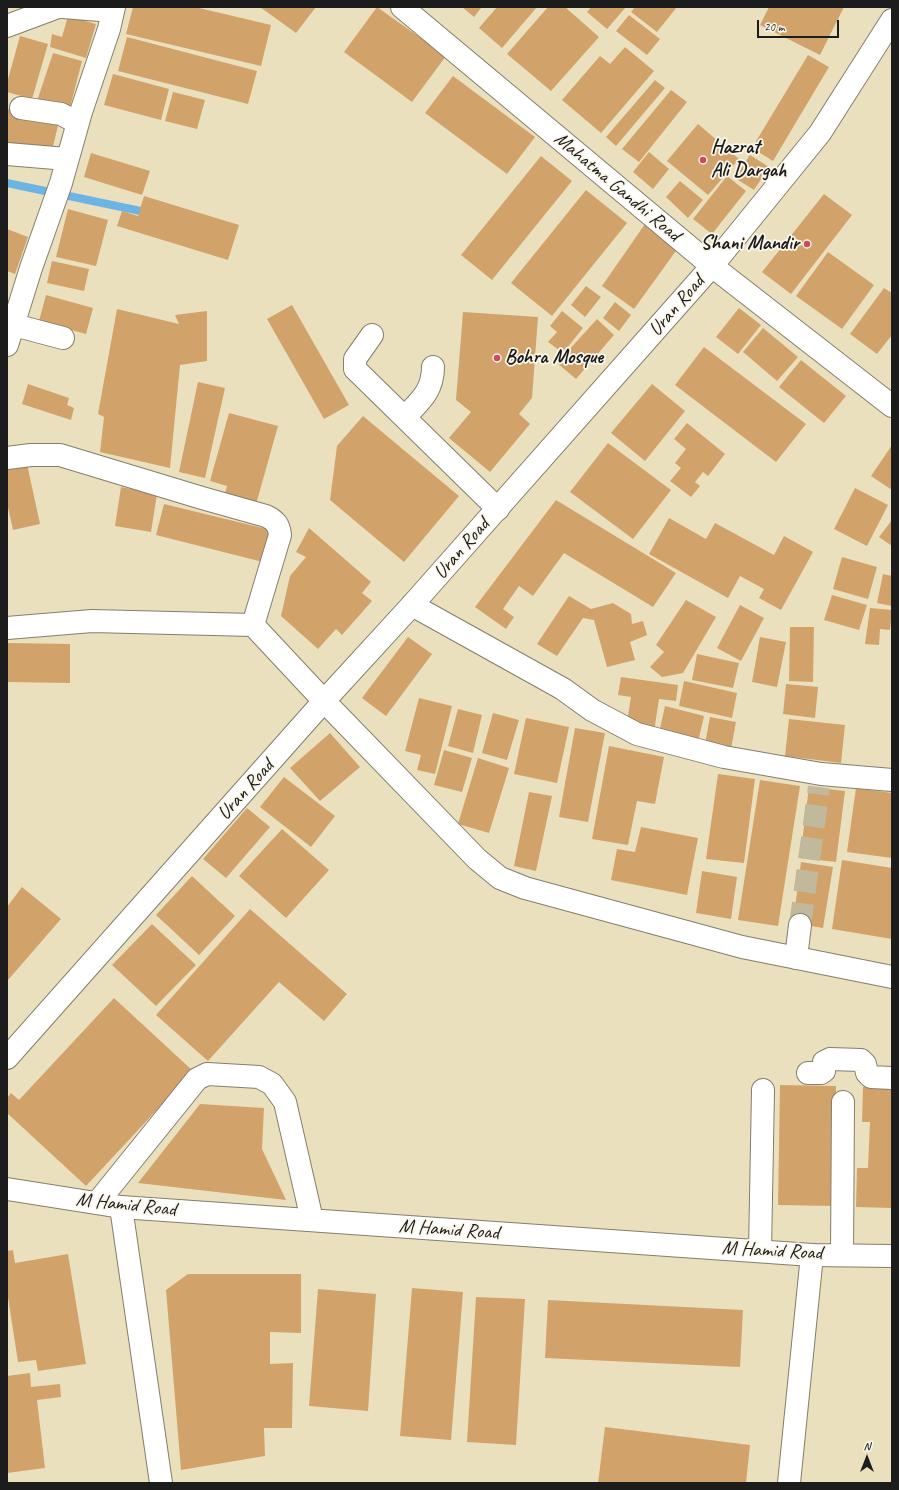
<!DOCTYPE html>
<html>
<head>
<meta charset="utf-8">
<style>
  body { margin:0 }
  #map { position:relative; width:899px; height:1490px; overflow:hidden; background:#ebe0bd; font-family:Caveat,sans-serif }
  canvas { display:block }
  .frame { position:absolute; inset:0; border:8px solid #1c1c1c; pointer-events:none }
  .north { position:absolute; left:847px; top:1438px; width:40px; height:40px; -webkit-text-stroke:3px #fbf7ec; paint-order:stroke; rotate:0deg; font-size:11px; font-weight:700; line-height:16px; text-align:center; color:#1c1c1c }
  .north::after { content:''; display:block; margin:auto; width:14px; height:18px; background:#1c1c1c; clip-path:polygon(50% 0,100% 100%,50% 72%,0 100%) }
  .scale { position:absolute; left:757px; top:20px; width:82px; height:18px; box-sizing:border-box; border:2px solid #1c1c1c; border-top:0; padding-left:5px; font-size:12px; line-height:14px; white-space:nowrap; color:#1c1c1c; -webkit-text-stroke:3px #fbf7ec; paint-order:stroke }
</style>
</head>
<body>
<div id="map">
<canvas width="899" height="1490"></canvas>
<div class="frame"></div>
<div class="north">N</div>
<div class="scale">20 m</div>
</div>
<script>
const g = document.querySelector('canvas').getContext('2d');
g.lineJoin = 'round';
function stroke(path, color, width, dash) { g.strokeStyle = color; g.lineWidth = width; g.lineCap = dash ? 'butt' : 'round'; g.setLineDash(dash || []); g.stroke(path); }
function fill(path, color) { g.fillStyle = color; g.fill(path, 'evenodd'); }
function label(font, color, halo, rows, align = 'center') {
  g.font = font + ' Caveat,sans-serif'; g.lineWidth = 3.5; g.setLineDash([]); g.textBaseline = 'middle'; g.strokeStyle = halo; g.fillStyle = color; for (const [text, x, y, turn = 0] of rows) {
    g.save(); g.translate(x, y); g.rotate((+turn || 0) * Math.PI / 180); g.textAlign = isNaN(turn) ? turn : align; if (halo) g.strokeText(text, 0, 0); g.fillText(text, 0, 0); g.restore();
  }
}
stroke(new Path2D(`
  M7,183L150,213`), '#6cb4e4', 8);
fill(new Path2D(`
  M133,7H195L271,25L261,66L126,34Z
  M260,7H316L296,33Z
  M377,7L446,56L412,102L344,52Z
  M462,7H482L474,17Z
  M497,7H537L502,48L479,28Z
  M548,7H565L599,37L551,91L507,54Z
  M591,7H626L607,29L587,12Z
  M635,7H677L657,32L631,12Z
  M769,7H844L820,55L760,25Z
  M629,15L660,39L647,55L616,31Z
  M68,16L96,24L86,58L50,47L52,34L62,37Z
  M20,36L48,44L32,99L7,92V83Z
  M127,37L257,71L248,104L118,71Z
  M625,47L654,71L601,133L562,100L600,56L610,64Z
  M53,53L82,61L69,111L36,104Z
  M808,55L829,67L773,161L752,148Z
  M113,74L169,89L161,120L104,105Z
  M453,76L535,137L507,174L425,113Z
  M655,80L665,88L616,146L606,137Z
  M671,90L687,102L639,162L622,149Z
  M173,92L205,100L197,129L165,121Z
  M7,109L60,117L51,155L7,150Z
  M698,124L739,159L708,195L667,161Z
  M649,152L669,169L653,189L633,172Z
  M91,153L150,171L142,195L84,177Z
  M750,155L769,167L754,190L735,178Z
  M541,156L572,181L492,280L461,255Z
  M727,176L746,191L712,234L693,219Z
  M680,181L703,200L688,218L666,197Z
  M586,190L627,223L552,316L511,283Z
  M824,194L852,215L791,294L762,272Z
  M144,196L239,225L228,260L117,226L122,211L138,216Z
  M68,209L108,220L96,266L56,257Z
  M645,224L678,248L634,309L602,286Z
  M7,229L28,237L15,274L7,271Z
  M828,252L874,285L842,329L796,296Z
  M52,261L89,269L84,291L47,283Z
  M586,286L601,297L585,317L571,305Z
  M884,288L892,293V335L877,354L850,334Z
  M46,295L93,308L86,334L39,321Z
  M615,302L631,315L619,331L603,318Z
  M292,305L349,405L324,419L267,319Z
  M739,308L761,325L738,354L716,337Z
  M117,309L179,324L175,315L207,311V361L180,365L170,468L100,452L104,417L98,414Z
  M562,311L583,328L563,353L548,342L557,332L550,326Z
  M463,312L538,317L532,398L519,414L530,424L490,472L449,438L471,412L456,400Z
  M597,319L614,335L576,379L557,363Z
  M763,328L798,357L777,381L743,352Z
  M704,347L806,424L776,462L675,385Z
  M801,360L846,396L824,423L779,387Z
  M198,382L225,388L205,478L179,472Z
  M28,384L69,398L67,405L74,408L71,420L22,404Z
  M652,384L685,411L645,461L611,433Z
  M229,413L278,426L255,508L225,493L227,486L210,481Z
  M363,416L459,496L404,562L330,500L337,446Z
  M687,423L725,454L708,476L703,472L695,482L700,486L691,497L670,481L681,468L675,463L686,449L674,439Z
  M608,443L671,490L633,539L570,492Z
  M892,445V490L871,476Z
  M27,464L40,524L13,530L7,503V469Z
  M121,487L157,494L151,532L115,526Z
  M855,488L888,505L867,546L834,529Z
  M556,500L676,573L653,607L564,553L533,596L519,586L503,609L514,617L506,629L475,607Z
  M164,504L271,530L263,562L156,535Z
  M669,518L706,539L715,523L774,555L784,536L813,552L781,610L759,598L764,589L740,576L728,598L649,554Z
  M892,520V546L879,537Z
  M309,528L371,582L362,593L372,601L342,635L336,629L318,649L281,616L290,576L306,557L296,552Z
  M842,557L877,567L868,599L833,589Z
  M883,574L892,576V606L877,603Z
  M832,595L867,605L859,630L824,620Z
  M569,596L591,609L613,603L631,614L632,624L643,621L647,635L630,642L635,660L607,667L594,620L583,618L557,656L537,644Z
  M686,600L716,617L683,673L662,677L650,667L664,652L656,645Z
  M740,605L764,618L741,661L717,648Z
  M870,608L892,610L890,630L880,629L879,645L865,644Z
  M790,627H814L813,682L789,681Z
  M408,637L432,654L386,716L362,698Z
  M760,637L786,642L777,687L752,682Z
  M7,643L70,644V683L7,682Z
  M697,654L739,663L733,688L692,680Z
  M621,677L678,685L676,701L659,699L654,732L626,728L631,697L618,695Z
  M684,681L737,693L732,718L679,706Z
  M786,684L818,687L815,718L783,714Z
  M419,698L452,706L435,774L417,770L421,755L405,751Z
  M665,706L704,716L698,742L659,733Z
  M458,709L482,715L473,753L448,746Z
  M493,713L519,720L507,760L482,753Z
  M710,717L736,722L731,749L705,744Z
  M526,718L569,727L557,783L514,774Z
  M789,719L845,725L841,763L785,756Z
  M575,728L605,733L588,822L559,817Z
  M330,733L360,767L320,801L290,768Z
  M609,746L664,757L655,804L637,801L628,845L592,839Z
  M444,750L472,758L462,792L434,785Z
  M478,758L509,768L489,833L458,824Z
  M718,774L755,779L744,863L706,859Z
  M284,777L335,816L311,847L260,807Z
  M760,780L800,786L778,926L738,920Z
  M809,787L845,791L836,862L800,858Z
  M856,788L892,793V858L847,852Z
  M529,792L552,796L536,871L514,866Z
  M247,808L270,827L226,878L203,859Z
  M641,827L698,838L687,895L611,880L617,849L635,852Z
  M282,829L329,870L286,918L239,876Z
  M842,860L892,868V939L832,929Z
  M801,862L833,867L823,928L793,923Z
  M702,871L737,877L731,919L696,913Z
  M192,876L235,916L199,955L156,915Z
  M22,887L61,919L8,980L7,907Z
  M250,909L347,994L324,1021L279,982L208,1061L156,1015Z
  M152,924L196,965L156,1006L112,965Z
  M114,998L193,1071L86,1186L7,1113V1098L11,1093L19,1100Z
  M780,1085L836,1086L835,1206L778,1205Z
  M863,1087L892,1088V1208L856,1207L857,1168H868L870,1122H862Z
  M200,1104L264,1108L262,1149L286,1200L138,1183Z
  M13,1250L15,1263L68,1254L86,1364L38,1371L36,1360L18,1362L7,1291V1251Z
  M188,1274H301V1333L270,1332V1364L293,1363L292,1428H264L265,1456L181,1470L166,1290Z
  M412,1288L463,1292L451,1440L400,1436Z
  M318,1289L376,1294L368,1411L309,1406Z
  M476,1297L525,1299L516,1445L467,1442Z
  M548,1300L743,1310L740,1367L545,1358Z
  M30,1373L31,1387L60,1384L61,1397L37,1400L45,1468L7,1473V1376Z
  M605,1427L750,1445L746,1483H598Z`), '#d1a36b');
stroke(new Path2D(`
  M800,925L819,787`), '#c2b99d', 22, [22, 11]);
const minor = new Path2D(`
  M63,7L113,11
  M7,26L58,7
  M21,108L61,114L78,123
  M7,154L67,159
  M14,325L63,338
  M372,335L355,359V369L498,509
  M7,345L31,268L61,183L81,112L109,29L114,7
  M405,417C420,401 433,391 433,367
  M7,458L31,455H60L202,498L266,516C276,521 279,525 280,535L253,625
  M412,605L563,689L592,710L637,734L724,757L821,774L892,780
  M7,628L92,621L253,625L324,701L477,859L500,878L525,888L742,947L892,977
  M796,958L800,925
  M808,1073H821L824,1071V1062L830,1059L861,1060L865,1064L867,1073L871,1077L892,1078
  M97,1203L197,1079L207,1074L259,1077L272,1084L285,1102L312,1220
  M121,1207L161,1483
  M760,1251L763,1090
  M842,1255L843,1102
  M789,1483L812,1255`);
const major = new Path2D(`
  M402,7L712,266L892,406
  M7,1058L324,701L412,605L712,266L820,133L892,20
  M7,1189L121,1207L812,1255L892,1256`);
stroke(minor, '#847e6c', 24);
stroke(major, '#847e6c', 24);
stroke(minor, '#fff', 22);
stroke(major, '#fff', 22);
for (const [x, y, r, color] of [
  [703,160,4,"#d1495b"],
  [807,244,4,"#d1495b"],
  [497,358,4,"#d1495b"]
]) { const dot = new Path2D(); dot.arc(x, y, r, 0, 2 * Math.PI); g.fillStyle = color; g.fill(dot); stroke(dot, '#fbf7ec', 1.5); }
label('bold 20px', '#1c1c1c', '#fbf7ec', [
  ["Hazrat",711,148],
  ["Ali Dargah",711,171],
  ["Shani Mandir",799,244,"right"],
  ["Bohra Mosque",505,358]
], 'left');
label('20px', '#1c1c1c', '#fbf7ec', [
  ["Mahatma Gandhi Road",617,187,40],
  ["Uran Road",677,306,-49],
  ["Uran Road",462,549,-49],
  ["Uran Road",246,790,-48],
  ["M Hamid Road",126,1205,6],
  ["M Hamid Road",449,1230,4],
  ["M Hamid Road",772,1251,3]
]);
</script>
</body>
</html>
